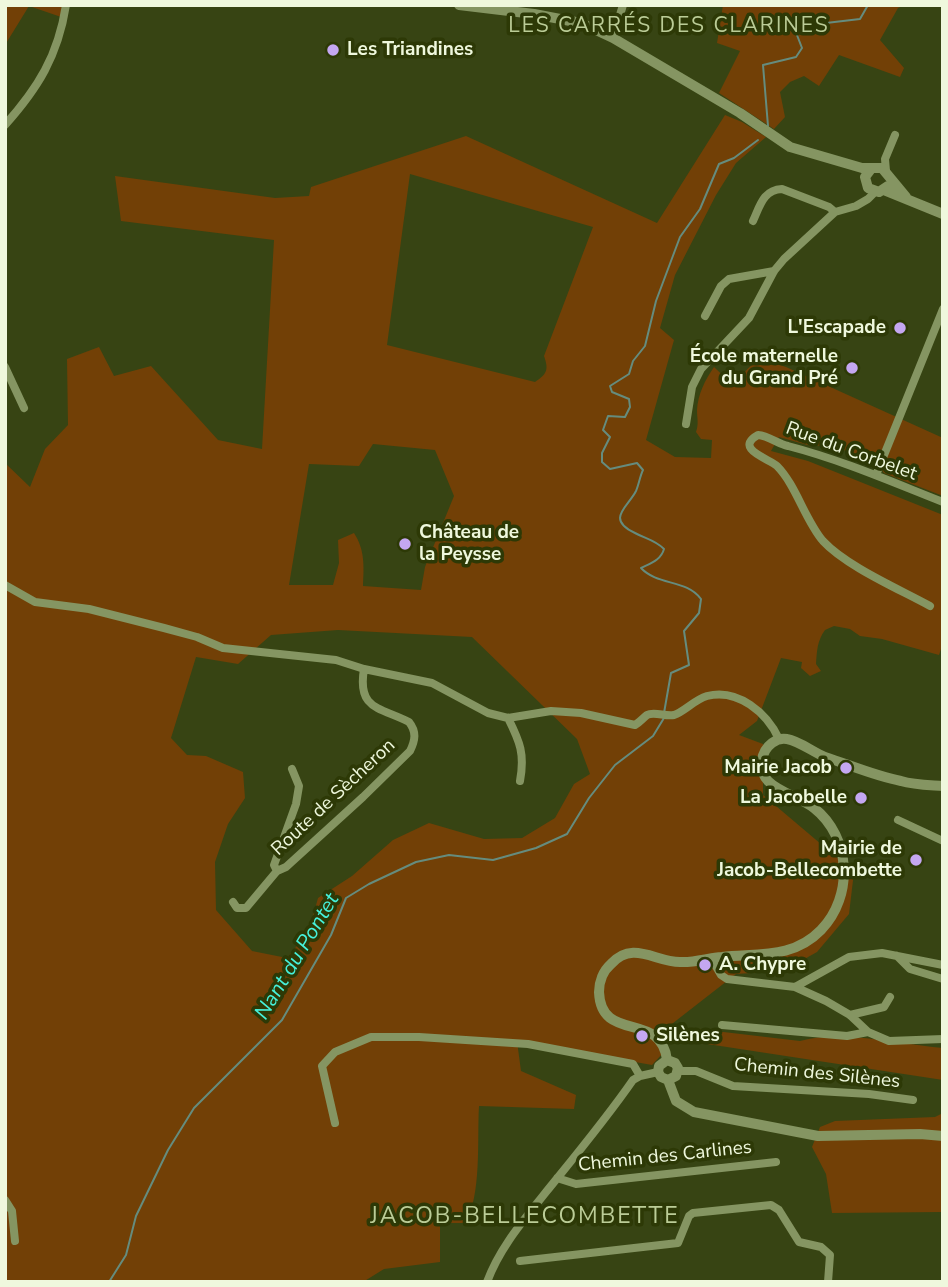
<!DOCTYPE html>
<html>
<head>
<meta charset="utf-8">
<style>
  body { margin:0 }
  #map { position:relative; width:948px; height:1287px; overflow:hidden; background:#374413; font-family:"Nunito Sans",sans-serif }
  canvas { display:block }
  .frame { position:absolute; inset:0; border:7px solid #eff8dd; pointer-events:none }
</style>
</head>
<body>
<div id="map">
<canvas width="948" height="1287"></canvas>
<div class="frame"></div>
</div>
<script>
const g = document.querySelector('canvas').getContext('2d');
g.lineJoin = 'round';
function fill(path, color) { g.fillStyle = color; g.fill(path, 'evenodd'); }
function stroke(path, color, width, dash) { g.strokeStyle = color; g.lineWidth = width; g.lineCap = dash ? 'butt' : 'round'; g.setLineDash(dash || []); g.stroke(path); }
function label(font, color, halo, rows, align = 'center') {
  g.font = font + ' "Nunito Sans",sans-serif'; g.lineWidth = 7; g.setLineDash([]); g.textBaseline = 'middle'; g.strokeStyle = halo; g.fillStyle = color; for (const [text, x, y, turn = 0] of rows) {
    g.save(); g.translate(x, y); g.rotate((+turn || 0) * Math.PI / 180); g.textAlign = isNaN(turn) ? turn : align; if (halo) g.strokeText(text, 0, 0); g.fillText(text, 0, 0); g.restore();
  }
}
fill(new Path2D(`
  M5,5H69L67,19L29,6L5,45Z
  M723,5H905L898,8L880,40L904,68L900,77L839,55L819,86L804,76L790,82L780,92L785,117L774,129L719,93L740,51L717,43Z
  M725,115L742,122L766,137L736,163L716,195L675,275L660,328L674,340L646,440L675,457L711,458L712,440L701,439L696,432C699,424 697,418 697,410C698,394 705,380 714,367L734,386C753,361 755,356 786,367L943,438V496L884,473L877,463L831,445L811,446L779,437L771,451L808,461L943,515V643L939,655L882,639L860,636L850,629L834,626L825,630C817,641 817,651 816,664L821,671L810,676L801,668L802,662L781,658L757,721L739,735L763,744V795L854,872L849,914L817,952L783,971L736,974L668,1027L663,1053L652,1065L517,1041L521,1071L576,1095L574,1109L479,1106C477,1139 482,1196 465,1223H440V1262L384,1269L363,1282H5V463L30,487L45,449L68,425L67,359L99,347L114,376L151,366L218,440L262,449L274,240L121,221L115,176L275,198L309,196L311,187L466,136L657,223ZM410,174L593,227L544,356C549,370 547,374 535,382L387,345ZM373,444L435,450L454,496L425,567L421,590L363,586C364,566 365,550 354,533L338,540L339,563L333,585H289L309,464L359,466ZM338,630L472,637L577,739L590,774L574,784L555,818L522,838L484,839L429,823L393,840L352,876L318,898L309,931L287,958L252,951L216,910L215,862L228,824L245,798L243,772L206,756L187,755L171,738L196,657L238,664L271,635Z
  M698,1029L800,1041C841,1029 899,1044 943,1048V1080L681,1040L675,1033Z
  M943,1113V1212L832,1213L826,1174L812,1147L820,1127L835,1121L935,1117Z`), '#724006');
stroke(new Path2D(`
  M768,126L763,65L796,57L802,48L795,30L804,18L826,23L860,19L868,5
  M664,713L671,673L689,665L684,631L699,613L701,599C686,579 658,586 641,568C651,563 661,560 664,549C655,540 646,539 635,533C605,519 628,507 636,491C639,484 640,476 643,470L637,463L610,469L602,462V453L610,437L603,430L608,416L625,417L630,407L629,399L612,392L610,386L629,374L633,361L645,346L656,301L680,237L700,209L719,164L734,158L758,140
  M109,1282L126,1255L136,1216L168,1150L194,1108L282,1020L331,935L346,898L369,884L416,862L449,855L493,860L536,848L567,834L589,798L615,765L653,736L664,718`), '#658c7e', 2);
stroke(new Path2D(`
  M613,38L623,5
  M5,125C38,88 58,56 66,5
  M886,171L885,159L895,135
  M753,221C760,206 763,190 782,189L829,207L835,212
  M705,316L721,286L729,279L774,271
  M5,367L24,408
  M686,424L692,387L701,369L749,318L774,271L784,259L835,212L856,206L868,199L875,192
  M876,475L943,309
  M5,585L35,602L89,609L164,628L197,637L223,648L336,660L364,669L432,683L488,713L508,718L551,711L581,713L635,725C640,722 643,718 647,715C654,711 666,717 674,715C685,711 694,700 707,696C738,688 767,713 779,739
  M930,606C899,589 846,566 823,541C805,520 796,485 777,466C770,459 733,449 758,435C769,436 778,444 788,446C842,460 892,482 943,502
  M508,718C520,742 525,754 520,781
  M292,769L299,786L296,804L274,865L277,871L286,867L363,797L410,751C415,741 417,732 409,722C380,707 357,710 364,669
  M898,820L943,841
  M233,902L237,908H246L277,871
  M897,956L910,969L943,979
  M711,958L721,975L727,979L795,987L826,1001L850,1015L868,1032L889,1041L943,1039
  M795,987L849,957L882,953L943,965
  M850,1015L884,1007L890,997
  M722,1025L847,1036L868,1032
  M678,1071H696L733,1086L869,1094L913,1100
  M335,1123L322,1066L335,1052L371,1037H419L528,1044L633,1064L640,1076
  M557,1178L576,1184L776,1162
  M5,1200L12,1211L15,1241
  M520,1261L678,1243L689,1216L693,1213L771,1205L779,1210L799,1242L821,1247L830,1255L828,1282
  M487,1282C500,1247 524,1220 546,1192C576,1155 606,1119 633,1080L640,1076L658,1072`), '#859562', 8);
stroke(new Path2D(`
  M459,5L534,14L581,23L613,38L740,113L790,147L862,168H882L906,197
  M871,169L865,177L868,188L879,192L888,186
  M884,190L943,214
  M667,1060C661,1010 601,1044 599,992C599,982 603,971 611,964C633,940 655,962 680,962C694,963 708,958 722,957C758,953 793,959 821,930C854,896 851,837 814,808C800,797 780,793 768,781C758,770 760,752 772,743C776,740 782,738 787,739C799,741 813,752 825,757C850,765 875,776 901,781C914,785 929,785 943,786
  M667,1060L675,1063L678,1068L676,1076L668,1080
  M667,1060L659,1066L658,1072L661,1077L668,1080
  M668,1080L676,1101L694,1112L818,1136L920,1134L943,1136`), '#859562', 10);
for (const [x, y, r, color] of [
  [333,50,7,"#c4a7f1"],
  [900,328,7,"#c4a7f1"],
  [852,368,7,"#c4a7f1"],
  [405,544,7,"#c4a7f1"],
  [846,768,7,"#c4a7f1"],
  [861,798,7,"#c4a7f1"],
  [916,860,7,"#c4a7f1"],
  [705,965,7,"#c4a7f1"],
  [642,1036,7,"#c4a7f1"]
]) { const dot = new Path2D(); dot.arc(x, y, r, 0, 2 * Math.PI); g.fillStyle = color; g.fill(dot); stroke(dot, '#2d3906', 2.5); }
label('bold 19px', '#eff8dd', '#2d3906', [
  ["Les Triandines",347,50,"left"],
  ["L'Escapade",886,328],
  ["École maternelle",838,357],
  ["du Grand Pré",838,379],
  ["Château de",419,533,"left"],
  ["la Peysse",419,555,"left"],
  ["Mairie Jacob",832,768],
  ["La Jacobelle",847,798],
  ["Mairie de",902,849],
  ["Jacob-Bellecombette",902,871],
  ["A. Chypre",719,965,"left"],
  ["Silènes",656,1036,"left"]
], 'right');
label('19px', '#eff8dd', '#2d3906', [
  ["Rue du Corbelet",851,452,20],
  ["Route de Sècheron",334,798,-43],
  ["Chemin des Silènes",817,1074,6],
  ["Chemin des Carlines",665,1157,-6]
]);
g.letterSpacing = '2px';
label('21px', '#bbcc97', '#2d3906', [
  ["LES CARRÉS DES CLARINES",669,27]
]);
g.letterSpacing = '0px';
label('italic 21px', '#46f1db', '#2d3906', [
  ["Nant du Pontet",298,957,-59]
]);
g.letterSpacing = '2px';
label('23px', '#bbcc97', '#2d3906', [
  ["JACOB-BELLECOMBETTE",525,1217]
]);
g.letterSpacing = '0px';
</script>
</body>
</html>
